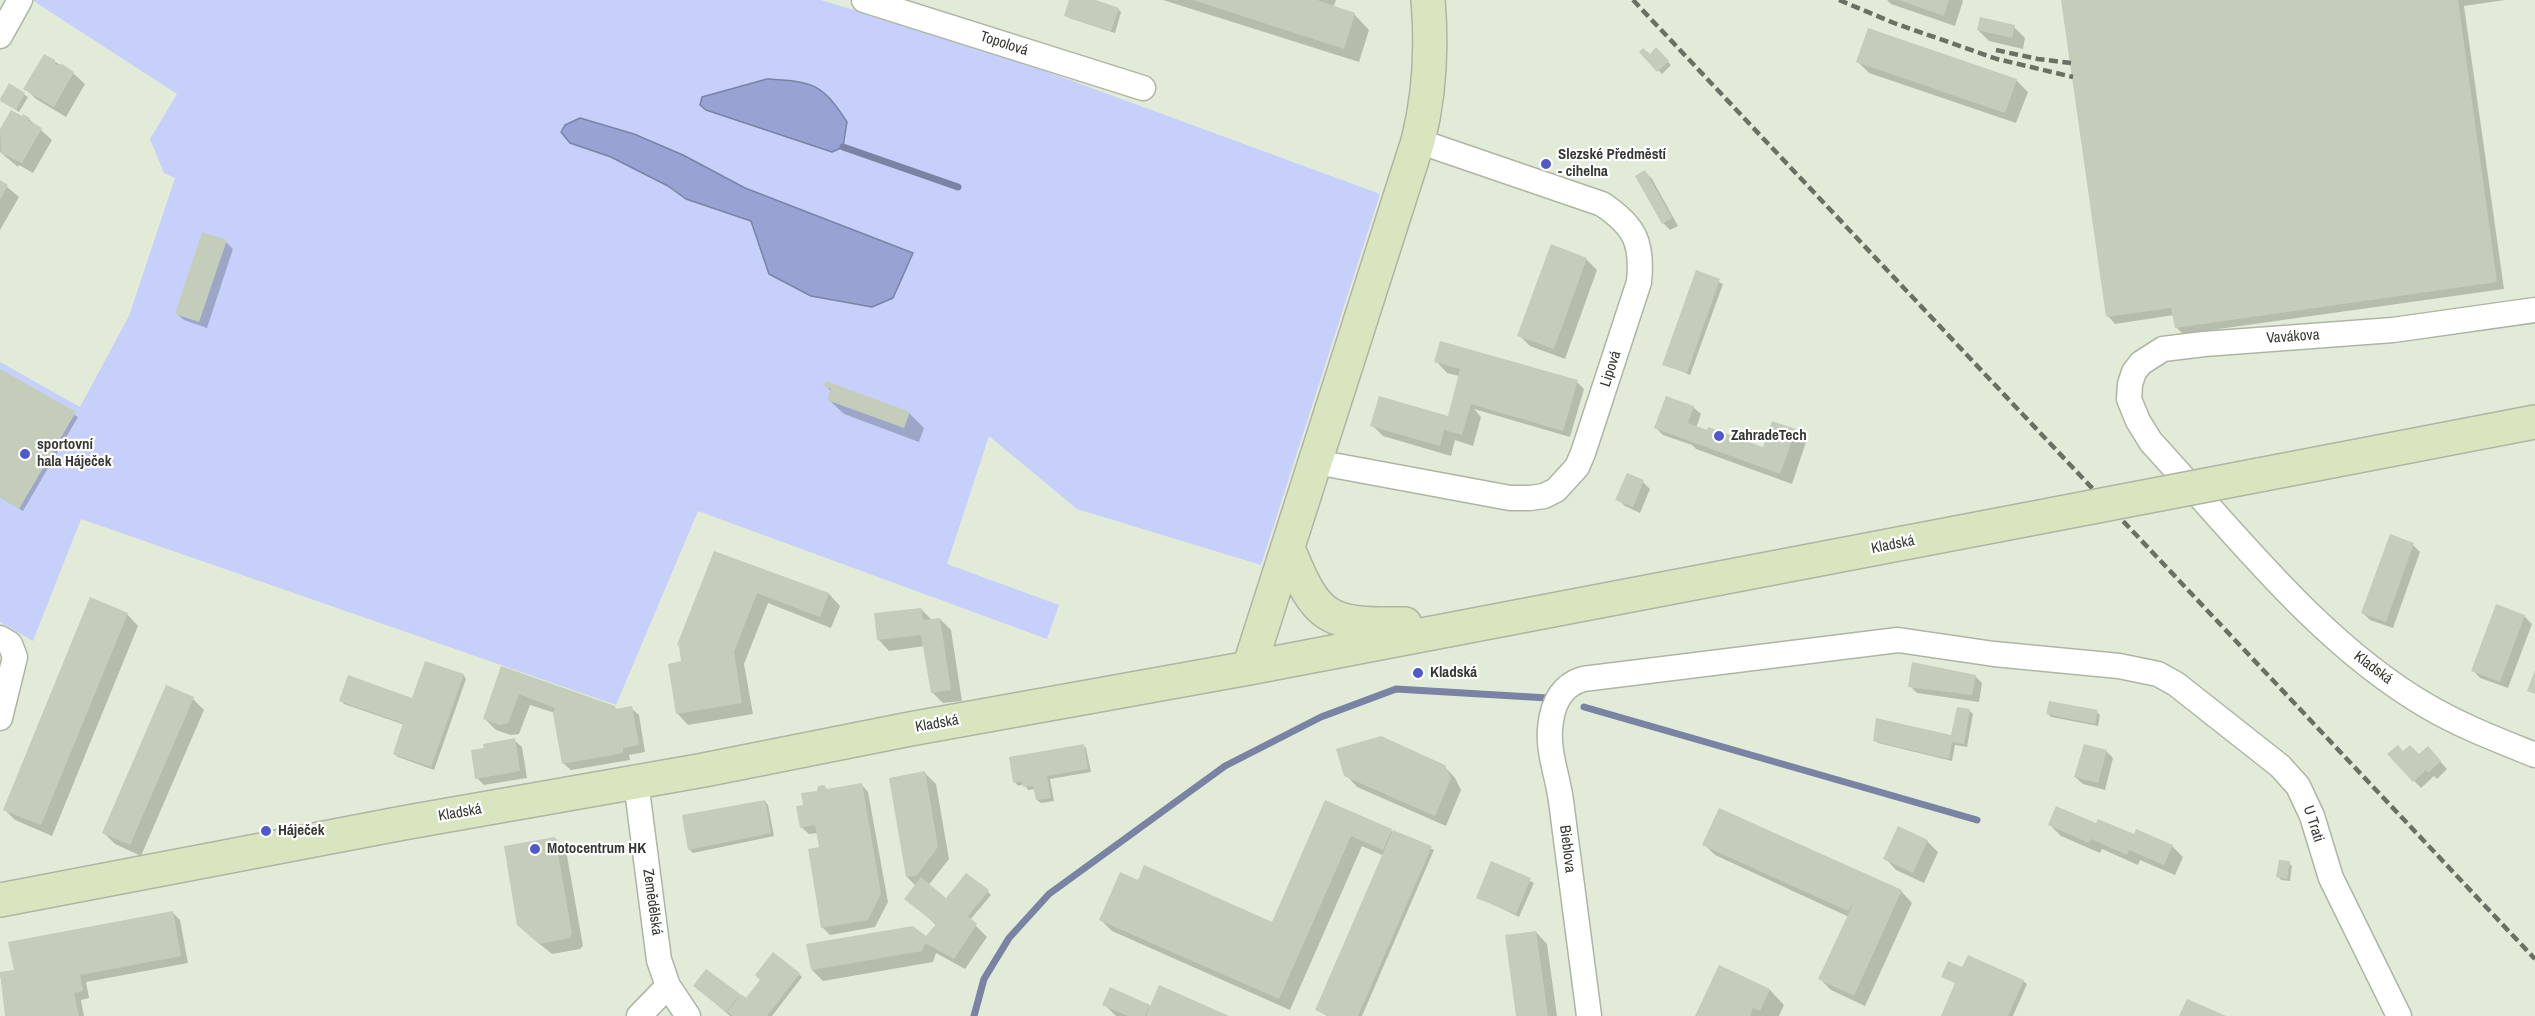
<!DOCTYPE html>
<html>
<head>
<meta charset="utf-8">
<style>
  body { margin:0 }
  canvas { display:block; background:#e2ebd7 }
</style>
</head>
<body>
<canvas width="2535" height="1016"></canvas>
<script>
const g = document.querySelector('canvas').getContext('2d');
g.lineJoin = 'round';
function fill(path, color) { g.fillStyle = color; g.fill(path, 'evenodd'); }
function stroke(path, color, width, dash) { g.strokeStyle = color; g.lineWidth = width; g.lineCap = dash ? 'butt' : 'round'; g.setLineDash(dash || []); g.stroke(path); }
function label(font, color, halo, rows, align = 'center') {
  g.font = font + ' "Archivo Narrow",sans-serif'; g.lineWidth = 4.5; g.setLineDash([]); g.textBaseline = 'middle'; g.strokeStyle = halo; g.fillStyle = color; for (const [text, x, y, turn = 0] of rows) {
    g.save(); g.translate(x, y); g.rotate((+turn || 0) * Math.PI / 180); g.textAlign = isNaN(turn) ? turn : align; if (halo) g.strokeText(text, 0, 0); g.fillText(text, 0, 0); g.restore();
  }
}
fill(new Path2D(`
  M32,0H821L1010,58L1380,194L1261,565L1077,509L989,436L947,564L1059,605L1047,639L698,511L616,705L81,519L33,641L0,622V362L80,407L129,316L175,178L164,173L150,139L177,94Z`), '#c6d0fa');
const water = new Path2D(`
  M767,79C813,82 821,82 847,122L843,147L832,152L706,110L700,105L702,97Z
  M580,118L634,134L683,155L745,188L913,253L893,298L872,307L811,296L769,274L751,221L686,199L668,186L611,157L570,143L561,132L565,125Z`);
fill(water, '#98a3d4');
stroke(water, '#7a83a3', 1.5);
fill(new Path2D(`
  M1070,0H1091L1118,9L1121,12L1115,33L1069,18L1066,15Z
  M1163,0H1336L1333,8L1355,15L1369,30L1359,62Z
  M1887,0H1962L1963,1L1955,26L1891,4Z
  M2063,0H2505L2464,6L2504,289L2183,334L2176,327L2174,315L2115,324L2108,316Z
  M2014,27L2025,38L2023,49L1989,41L1978,30Z
  M1656,50L1671,65L1662,74L1641,52L1650,56Z
  M54,61L73,73L85,84L66,117L36,99L25,88Z
  M1858,62L2016,80L2028,92L2016,123L1869,73Z
  M9,85L28,97L19,112L0,99Z
  M11,112L29,119L52,140L33,173L19,165L18,167L0,152V132Z
  M1645,172L1652,179L1678,226L1670,230L1663,223Z
  M0,181L19,197L0,230Z
  M226,242L233,249L207,328L184,320L176,313Z
  M1586,259L1597,270L1565,359L1530,346L1519,335Z
  M1697,272L1723,284L1690,375L1664,364Z
  M1436,361L1577,382L1584,389L1570,437L1474,409L1481,417L1473,446L1455,440L1451,456L1383,436L1372,425L1449,418L1459,376L1447,373Z
  M0,371L78,417L23,511L0,497Z
  M826,386L909,413L924,428L919,442L844,414L829,400L832,392Z
  M1693,407L1701,414L1696,428L1764,449L1795,431L1806,442L1792,484L1696,449L1692,445L1663,435L1656,428Z
  M1643,482L1650,489L1640,513L1625,506L1617,499Z
  M2413,545L2420,552L2393,628L2370,620L2363,613Z
  M715,552L829,594L840,606L831,628L768,603L744,664L753,714L688,725L677,713L683,663Z
  M921,609L932,620L940,619L951,630L962,701L943,703L932,692L925,646L889,651L878,639Z
  M127,614L138,626L52,836L15,820L4,809Z
  M2524,616L2532,624L2508,688L2480,678L2473,670Z
  M502,668L614,707L617,710L631,708L639,715L645,752L629,755L630,760L571,770L563,763L555,713L530,705L519,734L511,735L496,730L485,719Z
  M463,675L466,679L434,770L398,757L394,754L405,725L344,704L341,700L413,699Z
  M1975,676L1982,683L1979,702L1917,693L1910,686Z
  M193,699L204,710L141,856L115,844L104,833Z
  M1970,711L1973,714L1967,747L1955,745L1952,761L1878,743L1874,740L1952,737Z
  M2097,712L2100,715L2098,726L2051,717L2048,714Z
  M514,740L522,747L527,778L484,785L477,778Z
  M1083,745L1086,748L1091,772L1050,779L1054,801L1041,803L1037,800L1035,789L1028,790L1024,784L1018,786L1015,782Z
  M2428,748L2447,769L2437,779L2434,776L2421,788L2389,754L2404,753L2419,756Z
  M2106,751L2113,758L2105,790L2083,784L2075,777Z
  M1444,766L1455,778L1461,790L1446,826L1357,787L1346,775Z
  M925,773L936,784L949,859L928,886L956,906L966,875L988,892L991,895L970,920L987,937L965,969L936,953L933,962L823,981L812,970L926,938L937,926L906,898L916,886L907,877Z
  M861,784L868,792L888,902L875,927L830,935L822,927L821,848L818,833L809,834L801,827L804,806L819,792Z
  M765,801L768,805L774,836L693,853L690,850L683,816Z
  M1326,802L1434,850L1362,1016H1327L1317,1010L1384,856L1362,846L1290,1010L1112,931L1100,919L1138,882L1273,924Z
  M2050,825H2097L2172,846L2183,857L2175,875L2140,860L2138,865L2102,849L2100,853L2061,836Z
  M555,838L566,850L583,946L580,949L552,954L530,936Z
  M1927,841L1938,852L1924,883L1896,870L1885,858Z
  M1704,844L1901,891L1912,903L1865,1006L1831,990L1820,979L1849,917L1715,855Z
  M1492,863L1534,883L1519,917L1478,897Z
  M2289,863L2292,866L2290,881L2281,880L2278,876Z
  M173,913L180,920L188,963L86,982L89,998L81,1000L84,1016H7L0,974L15,971Z
  M1536,932L1547,944L1557,1016H1518Z
  M1720,967L1770,990L1784,1005L1779,1016H1696Z
  M1963,970L2023,981L2027,984L2013,1016H1943L1957,984L1943,977Z
  M799,974L802,977L772,1016H730L695,986L739,995L746,1000Z
  M1110,989L1151,1007L1226,1016H1116L1104,1004Z`), '#0003');
stroke(new Path2D(`
  M843,147L958,187
  M1584,707L1977,820
  M974,1016L984,979L1009,938L1049,894L1225,766L1321,717L1396,689L1548,698`), '#7a83a3', 7);
fill(new Path2D(`
  M1069,0H1096L1119,8L1111,31L1064,16Z
  M1193,0H1317L1355,13L1344,49Z
  M1899,0H1949L1944,16Z
  M2061,0H2458L2497,282L2175,328L2171,308L2106,317Z
  M1980,17L2015,25L2012,38L1977,30Z
  M1868,28L2017,79L2005,113L1856,62Z
  M1656,47L1669,61L1657,72L1639,52L1643,48L1650,54Z
  M44,54L55,60V65L62,64L74,72L54,107L23,89Z
  M9,83L25,93L16,110L0,101Z
  M11,110L22,116L23,114L30,118L28,120L42,128L22,163L1,153L0,129Z
  M1645,170L1672,218L1662,224L1635,176Z
  M0,180L8,185L0,200Z
  M202,232L227,240L199,322L175,314Z
  M1551,244L1587,258L1554,349L1517,336Z
  M1696,270L1720,279L1687,373L1662,365Z
  M1440,341L1578,380L1563,431L1471,404L1462,435L1444,430L1440,446L1370,426L1379,396L1448,416L1460,369L1434,362Z
  M0,369L76,412L19,509L0,497Z
  M826,381L910,412L904,428L827,400L831,389L824,386Z
  M1666,396L1694,406L1688,423L1707,430L1708,427L1763,447L1772,421L1796,429L1780,474L1654,428Z
  M1627,473L1644,480L1633,507L1615,500Z
  M2390,534L2414,543L2386,622L2361,613Z
  M714,551L829,593L820,617L757,593L734,652L742,703L676,714L668,664L681,661L679,646L677,645Z
  M90,597L128,613L41,825L3,810Z
  M2496,604L2525,615L2500,682L2471,671Z
  M921,608L923,620L940,618L951,690L931,693L921,635L877,640L874,613Z
  M425,661L464,674L431,767L393,754L403,723L339,701L348,675L412,698Z
  M1912,662L1976,675L1972,695L1908,687Z
  M501,666L615,706L616,709L632,706L639,745L623,748V753L562,764L553,714L555,708L519,694L508,723L499,725L483,719Z
  M2535,670V694L2527,691Z
  M166,685L194,697L130,845L102,833Z
  M2049,701L2098,710L2095,724L2046,714Z
  M1957,707L1970,709L1964,744L1952,742L1949,759L1873,741L1876,718L1951,735Z
  M1381,736L1445,765L1451,778L1435,816L1344,776L1336,749Z
  M515,738L520,771L475,779L471,750L484,748L483,744Z
  M1084,744L1088,769L1047,776L1051,798L1036,800L1033,786L1023,787L1022,781L1013,783L1009,757Z
  M2084,744L2107,750L2098,783L2074,777Z
  M2398,745L2403,751L2410,745L2419,754L2428,746L2441,761L2428,773L2426,770L2413,782L2387,754Z
  M925,771L938,847L917,875L906,877L889,778Z
  M862,783L881,894L868,920L821,928L808,849L819,847L815,825L800,828L796,806L803,805L801,793L817,791L818,786L824,785L827,789Z
  M765,800L771,833L688,850L682,815Z
  M1325,800L1392,829L1383,850L1351,836L1279,999L1099,920L1120,872L1138,880L1144,865L1272,922Z
  M2056,806L2096,823L2098,819L2134,834L2136,829L2173,845L2164,865L2129,850L2127,855L2091,839L2089,843L2048,825Z
  M1719,808L1902,890L1854,996L1818,979L1854,902L1848,911L1702,845Z
  M1898,826L1928,840L1913,873L1883,859Z
  M1393,830L1432,846L1358,1016H1329L1315,1010Z
  M555,837L572,934L569,938L539,944L517,925L504,846Z
  M2279,860L2290,861L2287,879L2276,877Z
  M1491,861L1531,878L1516,914L1476,898Z
  M966,873L989,890L968,916L977,924L954,959L925,943L922,951L811,970L806,944L913,926L926,936L936,924L904,899L921,877L946,898Z
  M173,911L181,956L80,975L83,991L74,993L79,1016H5L0,972L14,970L8,942Z
  M1536,931L1548,1016H1516L1505,935Z
  M773,952L800,973L767,1016H732L727,1012L741,994L746,998L760,980L755,975Z
  M1968,955L2024,980L2008,1016H1941L1955,983L1941,977L1948,961L1962,967Z
  M1719,965L1770,989L1760,1011L1753,1008L1750,1016H1695Z
  M706,969L740,994L726,1012L693,986Z
  M1159,985L1229,1016H1146Z
  M1110,987L1150,1005L1145,1016H1128L1102,1005Z
  M2187,999L2208,1008L2226,1016H2179Z`), '#c4cdb9');
const street = new Path2D(`
  M864,0L1143,88
  M0,36L20,0
  M2535,310L2393,330L2204,344L2163,349L2141,363L2134,372L2130,384L2129,399L2138,421L2151,442C2234,532 2320,644 2427,706C2461,726 2498,740 2535,755
  M1316,462L1510,498H1530L1544,496L1556,490L1577,467L1583,453L1639,282C1643,243 1635,226 1602,204L1418,141
  M0,638L10,644L15,657L0,718
  M636,782L659,960L668,986L688,1016
  M639,1016L668,986
  M1589,1016C1580,944 1570,873 1561,801C1558,777 1548,753 1550,729C1552,705 1560,686 1583,679L1898,640L1994,654L2119,666L2158,674L2176,684L2280,766L2298,786L2312,816L2331,878L2399,1016`);
const secondary = new Path2D(`
  M2259,475L2535,422
  M1288,548C1317,621 1328,625 1405,624
  M1249,668L1418,141C1430,94 1432,48 1428,0
  M0,900L403,823L704,770L910,729L1249,668L1998,525`);
stroke(street, '#aeb6a3', 27);
stroke(secondary, '#aeb6a3', 36);
stroke(street, '#fff', 24);
stroke(secondary, '#d9e5bf', 33);
stroke(new Path2D(`
  M1633,0L2535,959
  M1839,0L1894,23L1997,59L2073,77
  M1996,50L2038,59L2071,63`), '#6a7064', 4.5, [9, 4.5]);
const secondaryBridge = new Path2D(`
  M1998,525L2259,475`);
stroke(secondaryBridge, '#aeb6a3', 36, []);
stroke(secondaryBridge, '#d9e5bf', 33);
for (const [x, y, r, color] of [
  [1546,164,6,"#5058ce"],
  [1719,436,6,"#5058ce"],
  [25,454,6,"#5058ce"],
  [1418,673,6,"#5058ce"],
  [266,831,6,"#5058ce"],
  [535,849,6,"#5058ce"]
]) { const dot = new Path2D(); dot.arc(x, y, r, 0, 2 * Math.PI); g.fillStyle = color; g.fill(dot); stroke(dot, '#fff', 2); }
label('15px', '#353931', '#fff', [
  ["Topolová",1004,44,18],
  ["Vavákova",2293,337,-4],
  ["Lipová",1611,369,-72],
  ["Kladská",1893,545,-11],
  ["Kladská",2373,668,37],
  ["Kladská",937,724,-10],
  ["Kladská",460,813,-10],
  ["U Trati",2313,824,72],
  ["Bieblova",1567,849,83],
  ["Zemědělská",652,902,82]
]);
label('bold 15px', '#353931', '#fff', [
  ["Slezské Předměstí",1558,155],
  ["- cihelna",1558,172],
  ["ZahradeTech",1731,436],
  ["sportovní",37,445],
  ["hala Háječek",37,462],
  ["Kladská",1430,673],
  ["Háječek",278,831],
  ["Motocentrum HK",547,849]
], 'left');
</script>
</body>
</html>
